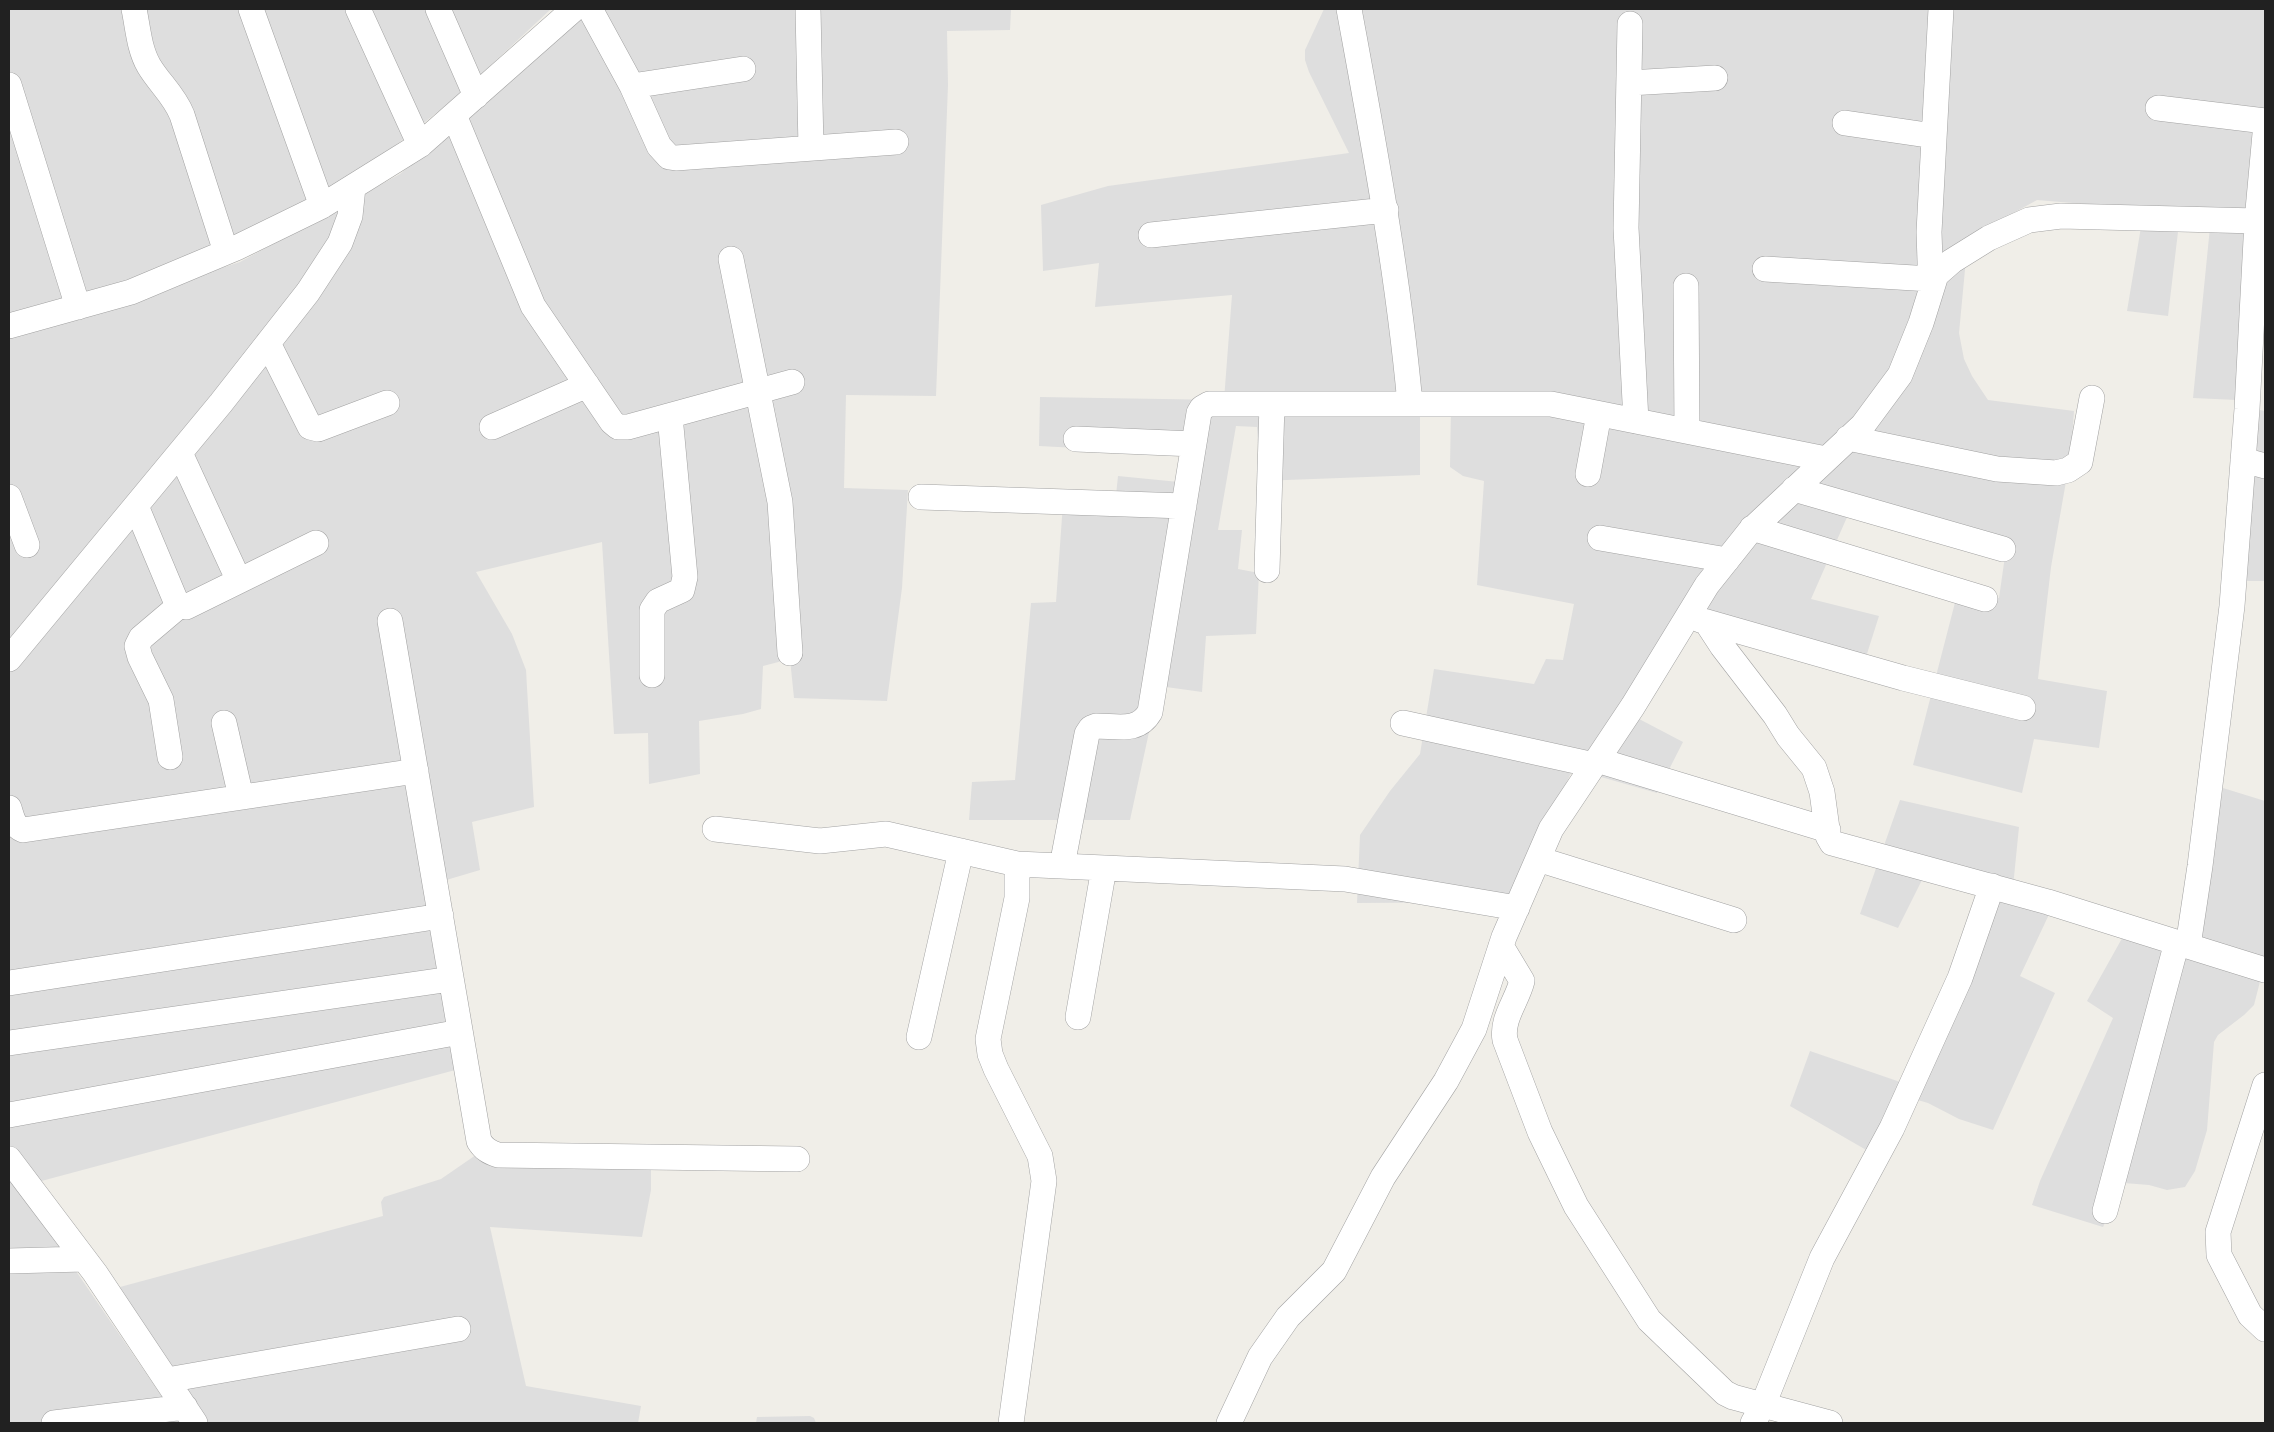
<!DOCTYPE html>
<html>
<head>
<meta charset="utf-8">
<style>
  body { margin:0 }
  #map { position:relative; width:2274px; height:1432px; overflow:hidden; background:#f0eee8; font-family:"Exo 2",sans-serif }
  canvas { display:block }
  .frame { position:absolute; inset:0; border:10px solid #212121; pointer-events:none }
</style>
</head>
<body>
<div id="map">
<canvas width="2274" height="1432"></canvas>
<div class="frame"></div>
</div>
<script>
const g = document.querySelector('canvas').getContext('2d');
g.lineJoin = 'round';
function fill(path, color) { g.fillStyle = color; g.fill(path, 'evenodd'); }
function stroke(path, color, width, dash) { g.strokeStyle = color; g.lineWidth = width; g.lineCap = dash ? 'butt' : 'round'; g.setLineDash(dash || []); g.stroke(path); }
fill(new Path2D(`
  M9,9H551L460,94L361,173L233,238L89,295L9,319Z
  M592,9H1011L1010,30L947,31L948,85L936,396L846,395L844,488L908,490L902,588L887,701L794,698L790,659L763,666L761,709L743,714L699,721L700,774L649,784L648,733L614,734L602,542L476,572L512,634L526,670L534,807L472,822L480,870L426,886L459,1069L34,1183L9,1149V336L240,262L400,174Z
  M1324,9H2265V278L2237,400L2193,398L2211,217L2180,215L2168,316L2127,311L2144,209L2037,200L1968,238L1959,333L1964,359L1972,376L1988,400L2074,411L2071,453L2051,567L2038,679L2107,691L2099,748L2034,739L2022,793L1913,765L1958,591L1999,598L2005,556L1848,515L1811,599L1879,616L1865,660L1683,606L1622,710L1683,742L1657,793L1573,769L1509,902L1357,903L1360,835L1390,791L1420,754L1434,669L1534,684L1546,659L1563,660L1574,604L1477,585L1484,481L1463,476L1450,467L1451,407L1420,408V475L1260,481L1257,427L1236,426L1218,530H1242L1238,569L1259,573L1256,634L1206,636L1202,692L1159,686L1130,820H969L972,782L1015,780L1031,603L1056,602L1063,503L1115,505L1118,476L1189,483L1191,454L1039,446L1040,397L1224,400L1232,295L1095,307L1099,263L1043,271L1041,205L1108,186L1349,153L1309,72L1305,60V50Z
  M2255,409L2265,411V581H2244Z
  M2223,788L2265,801V962L2254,1005L2244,1015L2218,1035L2214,1042L2207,1130L2195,1171L2185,1187L2167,1190L2149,1185L2124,1183L2103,1227L2032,1205L2040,1181L2113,1018L2087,1001L2125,933L2189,952L2207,882Z
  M1900,800L2019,827L2012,897L2053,906L2020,976L2055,993L1993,1130L1959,1119L1928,1103L1897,1094L1868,1151L1790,1106L1810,1051L1906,1084L1997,885L1930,864L1898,928L1860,914Z
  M486,1148L651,1154V1190L642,1237L490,1227L526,1386L641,1406L638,1423H202L120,1287L383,1216L381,1202L384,1197L441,1179Z
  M9,1175L41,1220L180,1423H9Z
  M810,1416L814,1418L816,1423H756L757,1417Z`), '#dedede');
const minor = new Path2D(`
  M134,9C138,28 139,49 149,66C159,83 174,95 182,115L226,252
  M251,9L322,206
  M358,9L420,145
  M438,9L476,96
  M590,9L632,86L659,146L669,157L676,158L896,142
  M808,9L811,148
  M1349,9C1373,140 1398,271 1410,404
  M1630,24L1626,228L1636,421
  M1629,83L1715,78
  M9,85L78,307
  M632,86L743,69
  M2158,108L2265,121
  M454,115L533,306L612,422L618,427H628L792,382
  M1845,123L1934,136
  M2265,134L2257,221L2247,409L2232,606L2200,866L2188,946L2265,970
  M1151,235L1386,210
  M731,259L780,502L790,653
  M1765,269L1931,279
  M1686,286L1687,431
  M1931,290L1929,232L1941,9
  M9,326L131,292L236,248L322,206L420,145L574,9
  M268,343L310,427L318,429L387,403
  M492,427L587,385
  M1848,438L1997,469L2056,473L2068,470L2080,462L2092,398
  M1076,439L1194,444
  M180,453L239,581
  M2243,460L2265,466
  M1588,474L1599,414
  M1794,489L2003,549
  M9,497L27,545
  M921,497L1184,506
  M136,506L175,599L180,605L186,607L316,543
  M1752,528L1985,599
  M1600,538L1727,560
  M1267,570L1272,404
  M1700,620L1903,678L2023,708
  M390,621L479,1141C484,1149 489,1152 498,1155L797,1159
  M1707,623L1722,646L1775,715L1788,736L1814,768L1822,792L1828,836L1832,843L2048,902L2188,946
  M9,659L221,403L308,292L340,243L350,216L353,187
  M652,675V610L658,601L682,590L685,577L670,416
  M224,723L241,797
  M1403,723L1594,765
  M170,757L161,700L140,657L137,646L141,638L180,605
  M1597,760L1828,830
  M9,808C12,817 13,826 23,830L416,771
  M715,829L820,841L886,834L1017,864L1345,879L1517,908
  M1538,859L1734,920
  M1062,866L1087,734L1091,728L1096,726C1117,726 1138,733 1150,712L1199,413L1202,408L1209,404H1551L1826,459
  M1501,946L1522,981C1517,1001 1501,1019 1505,1040L1540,1132L1576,1206L1649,1320L1725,1393L1733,1397L1830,1423
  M9,983L441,916
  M1078,1017L1104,868
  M919,1037L961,851
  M9,1043L451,979
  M2265,1085L2218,1232L2219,1255L2250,1315L2265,1329
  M9,1115L460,1032
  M9,1159L95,1273L195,1423
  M2105,1211L2177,942
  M9,1261L84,1259
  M167,1380L458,1329
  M54,1423L185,1407
  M1011,1423L1044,1181L1040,1156L996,1069L990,1054L988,1039L1017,898V864
  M1229,1423L1260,1357L1288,1317L1334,1271L1383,1177L1446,1081L1474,1029L1504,937L1551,829L1633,706L1707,585L1750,531L1863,425L1900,375L1921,323L1936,275L1952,261L1989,238L2029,220L2061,216L2257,221
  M1753,1423L1763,1405L1822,1258L1892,1128L1960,978L1992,886`);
stroke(minor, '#a2a2a2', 26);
stroke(minor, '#fff', 25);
</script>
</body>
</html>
